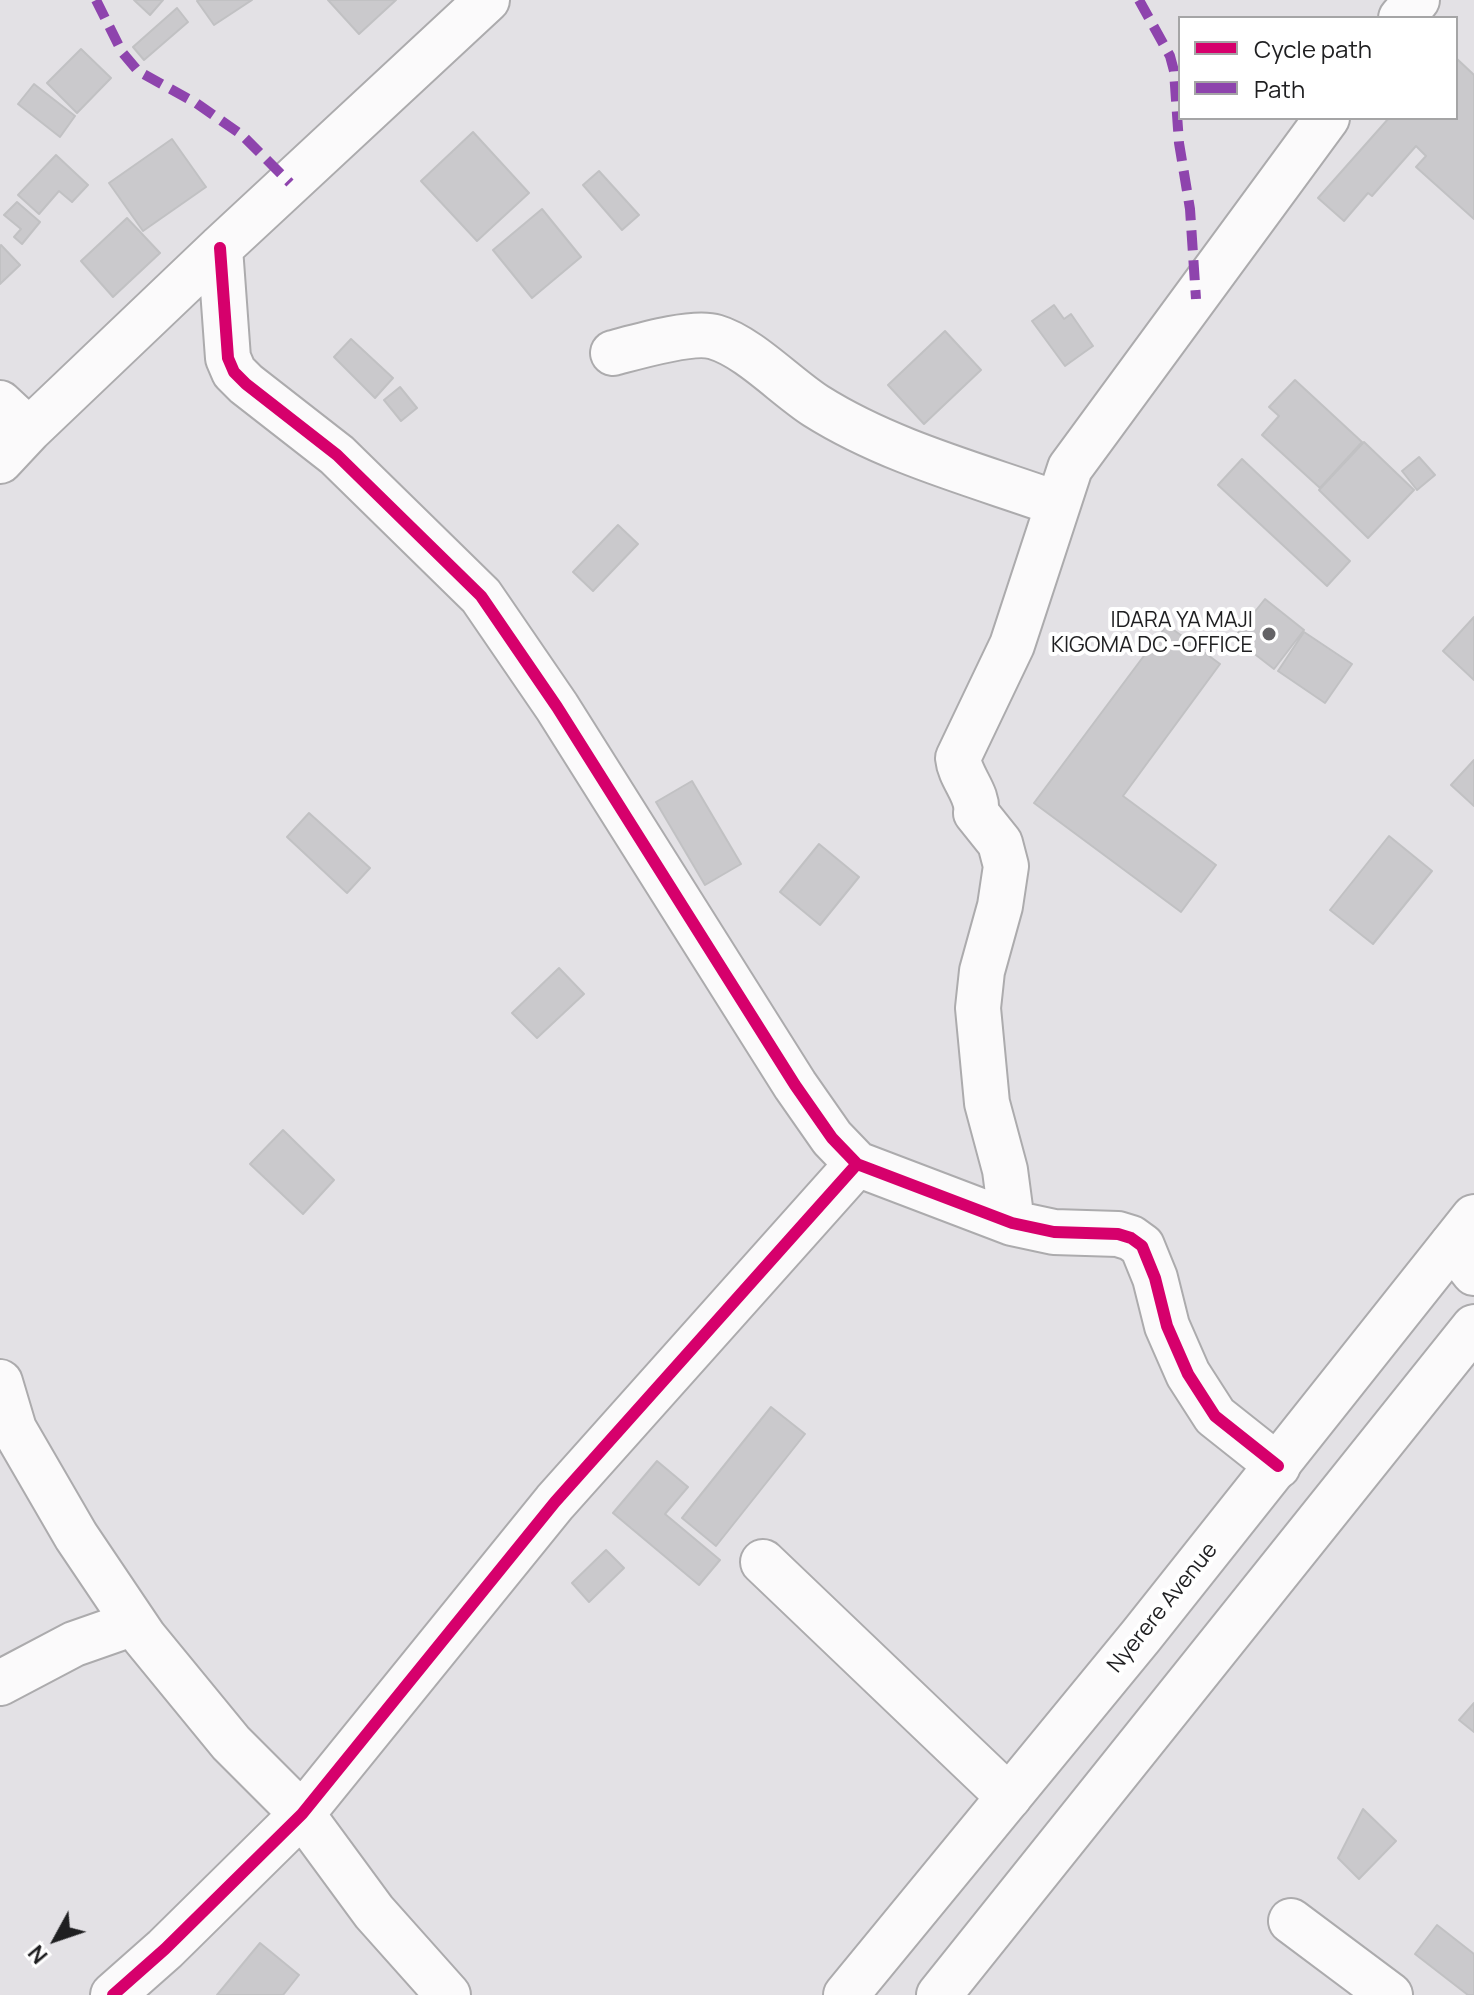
<!DOCTYPE html>
<html>
<head>
<meta charset="utf-8">
<style>
  body { margin:0 }
  #map { position:relative; width:1474px; height:1995px; overflow:hidden; background:#e3e1e5; font-family:Manrope,sans-serif }
  canvas { display:block }
  .legend { position:absolute; left:1178px; top:16px; width:280px; height:104px; box-sizing:border-box; background:#fff; border:2px solid #a5a5a6; margin:0; padding:10px 14px; list-style:none; font-size:24px; color:#1f1f21 }
  .legend li { display:flex; align-items:center; gap:16px; height:40px }
  .legend b { width:40px; border:2px solid #a5a5a6 }
  .north { position:absolute; left:16px; top:1899px; width:80px; height:80px; -webkit-text-stroke:6px #fff; paint-order:stroke; rotate:230deg; font-size:22px; font-weight:700; line-height:32px; text-align:center; color:#1f1f21 }
  .north::after { content:''; display:block; margin:auto; width:28px; height:36px; background:#1f1f21; clip-path:polygon(50% 0,100% 100%,50% 72%,0 100%) }
</style>
</head>
<body>
<div id="map">
<canvas width="1474" height="1995"></canvas>
<ul class="legend">
<li><b style="height:10px;background:#d6006c"></b>Cycle path</li>
<li><b style="height:10px;background:#8e44ad"></b>Path</li>
</ul>
<div class="north">N</div>
</div>
<script>
const g = document.querySelector('canvas').getContext('2d');
g.lineJoin = 'round';
function fill(path, color) { g.fillStyle = color; g.fill(path, 'evenodd'); }
function stroke(path, color, width, dash) { g.strokeStyle = color; g.lineWidth = width; g.lineCap = dash ? 'butt' : 'round'; g.setLineDash(dash || []); g.stroke(path); }
function label(font, color, halo, rows, align = 'center') {
  g.font = font + ' Manrope,sans-serif'; g.lineWidth = 8; g.setLineDash([]); g.textBaseline = 'middle'; g.strokeStyle = halo; g.fillStyle = color; for (const [text, x, y, turn = 0] of rows) {
    g.save(); g.translate(x, y); g.rotate((+turn || 0) * Math.PI / 180); g.textAlign = isNaN(turn) ? turn : align; if (halo) g.strokeText(text, 0, 0); g.fillText(text, 0, 0); g.restore();
  }
}
const building = new Path2D(`
  M134,0H163L150,15Z
  M252,0L214,25L197,1L199,0Z
  M328,0H396L359,34Z
  M177,8L188,22L144,60L133,47Z
  M81,49L111,78L77,113L47,83Z
  M1456,58L1474,75V219L1416,167L1426,156L1416,146L1372,196L1368,193L1344,221L1318,198L1389,118H1456Z
  M34,84L75,116L60,137L18,104Z
  M473,132L529,193L477,241L421,181Z
  M172,139L206,187L143,231L109,183Z
  M56,155L88,185L72,202L59,191L39,214L18,195Z
  M599,171L639,215L622,230L583,185Z
  M17,202L40,222L22,244L14,237L21,229L4,215Z
  M542,209L581,257L532,298L493,250Z
  M127,218L160,253L113,297L81,261Z
  M1,245L20,265L0,284V246Z
  M1054,305L1064,319L1071,314L1093,346L1065,366L1032,321Z
  M945,331L981,370L924,424L888,385Z
  M351,339L393,378L375,398L334,357Z
  M1295,380L1362,442L1320,488L1262,435L1279,416L1269,407Z
  M400,387L417,408L401,421L384,400Z
  M1364,442L1414,490L1368,538L1319,490Z
  M1419,457L1435,475L1417,490L1402,471Z
  M1242,459L1350,561L1327,586L1218,485Z
  M618,525L638,544L593,591L573,572Z
  M1265,599L1304,630L1274,669L1234,638Z
  M1474,617V680L1443,651Z
  M1167,625L1220,664L1123,796L1216,865L1181,912L1034,803Z
  M1304,632L1352,664L1325,703L1278,671Z
  M1474,760V806L1451,785Z
  M692,781L741,864L705,885L656,802Z
  M309,813L370,868L347,893L287,837Z
  M1389,836L1432,871L1373,944L1330,910Z
  M819,844L859,877L820,925L780,892Z
  M559,968L584,994L537,1038L512,1013Z
  M283,1130L334,1180L303,1214L250,1164Z
  M771,1407L805,1434L716,1546L682,1518Z
  M657,1461L688,1487L665,1514L720,1560L699,1585L613,1513Z
  M606,1550L624,1568L589,1602L572,1583Z
  M1474,1703V1732L1459,1720Z
  M1363,1809L1396,1841L1359,1879L1338,1858Z
  M1437,1925L1474,1954V1995H1468L1415,1954Z
  M260,1943L299,1975L283,1995H217Z`);
fill(building, '#cac9cc');
stroke(building, '#c1c1c3', 2);
const minor = new Path2D(`
  M1401,18L1417,0
  M220,248L228,358L234,372L246,384L337,455L481,596L557,707L795,1085L832,1138L857,1164L1012,1223L1054,1232L1118,1234L1131,1238L1142,1246L1155,1278L1167,1326L1188,1374L1215,1416L1278,1466
  M613,353C636,347 693,330 715,337C749,347 785,386 816,406C889,452 977,475 1058,504
  M0,403L29,430
  M0,461L29,430L220,248L487,0
  M1012,1223L1005,1170L987,1103L978,1008L982,971L1000,906L1006,866L1000,843L976,813C979,794 960,778 958,758L1012,645L1070,468L1327,118
  M1452,1245L1474,1273
  M0,1382L14,1429L76,1536L144,1637L231,1743L302,1814L374,1912L448,1995
  M763,1562L1009,1797
  M0,1683L74,1644L134,1623
  M1291,1921L1390,1995
  M113,1995L165,1949L302,1814L555,1502L857,1164
  M939,1995L1474,1327`);
const major = new Path2D(`
  M846,1995L1141,1636L1474,1217`);
stroke(minor, '#acabad', 48);
stroke(major, '#acabad', 48);
stroke(minor, '#fbfafb', 44);
stroke(major, '#fbfafb', 44);
stroke(new Path2D(`
  M96,0L122,52L138,71L196,103L242,135L290,183
  M1139,0L1170,56L1174,71L1179,143L1190,209L1196,299`), '#8e44ad', 10, [20, 10]);
stroke(new Path2D(`
  M220,248L228,358L234,372L246,384L337,455L481,596L557,707L795,1085L832,1138L857,1164L1012,1223L1054,1232L1118,1234L1131,1238L1142,1246L1155,1278L1167,1326L1188,1374L1215,1416L1278,1466
  M113,1995L165,1949L302,1814L555,1502L857,1164`), '#d6006c', 12);
for (const [x, y, r, color] of [
  [1269,634,8,"#646366"]
]) { const dot = new Path2D(); dot.arc(x, y, r, 0, 2 * Math.PI); g.fillStyle = color; g.fill(dot); stroke(dot, '#fff', 3); }
label('22px', '#1f1f21', '#fff', [
  ["IDARA YA MAJI",1253,621],
  ["KIGOMA DC -OFFICE",1253,646]
], 'right');
label('22px', '#1f1f21', '#fff', [
  ["Nyerere Avenue",1163,1608,-51]
]);
</script>
</body>
</html>
